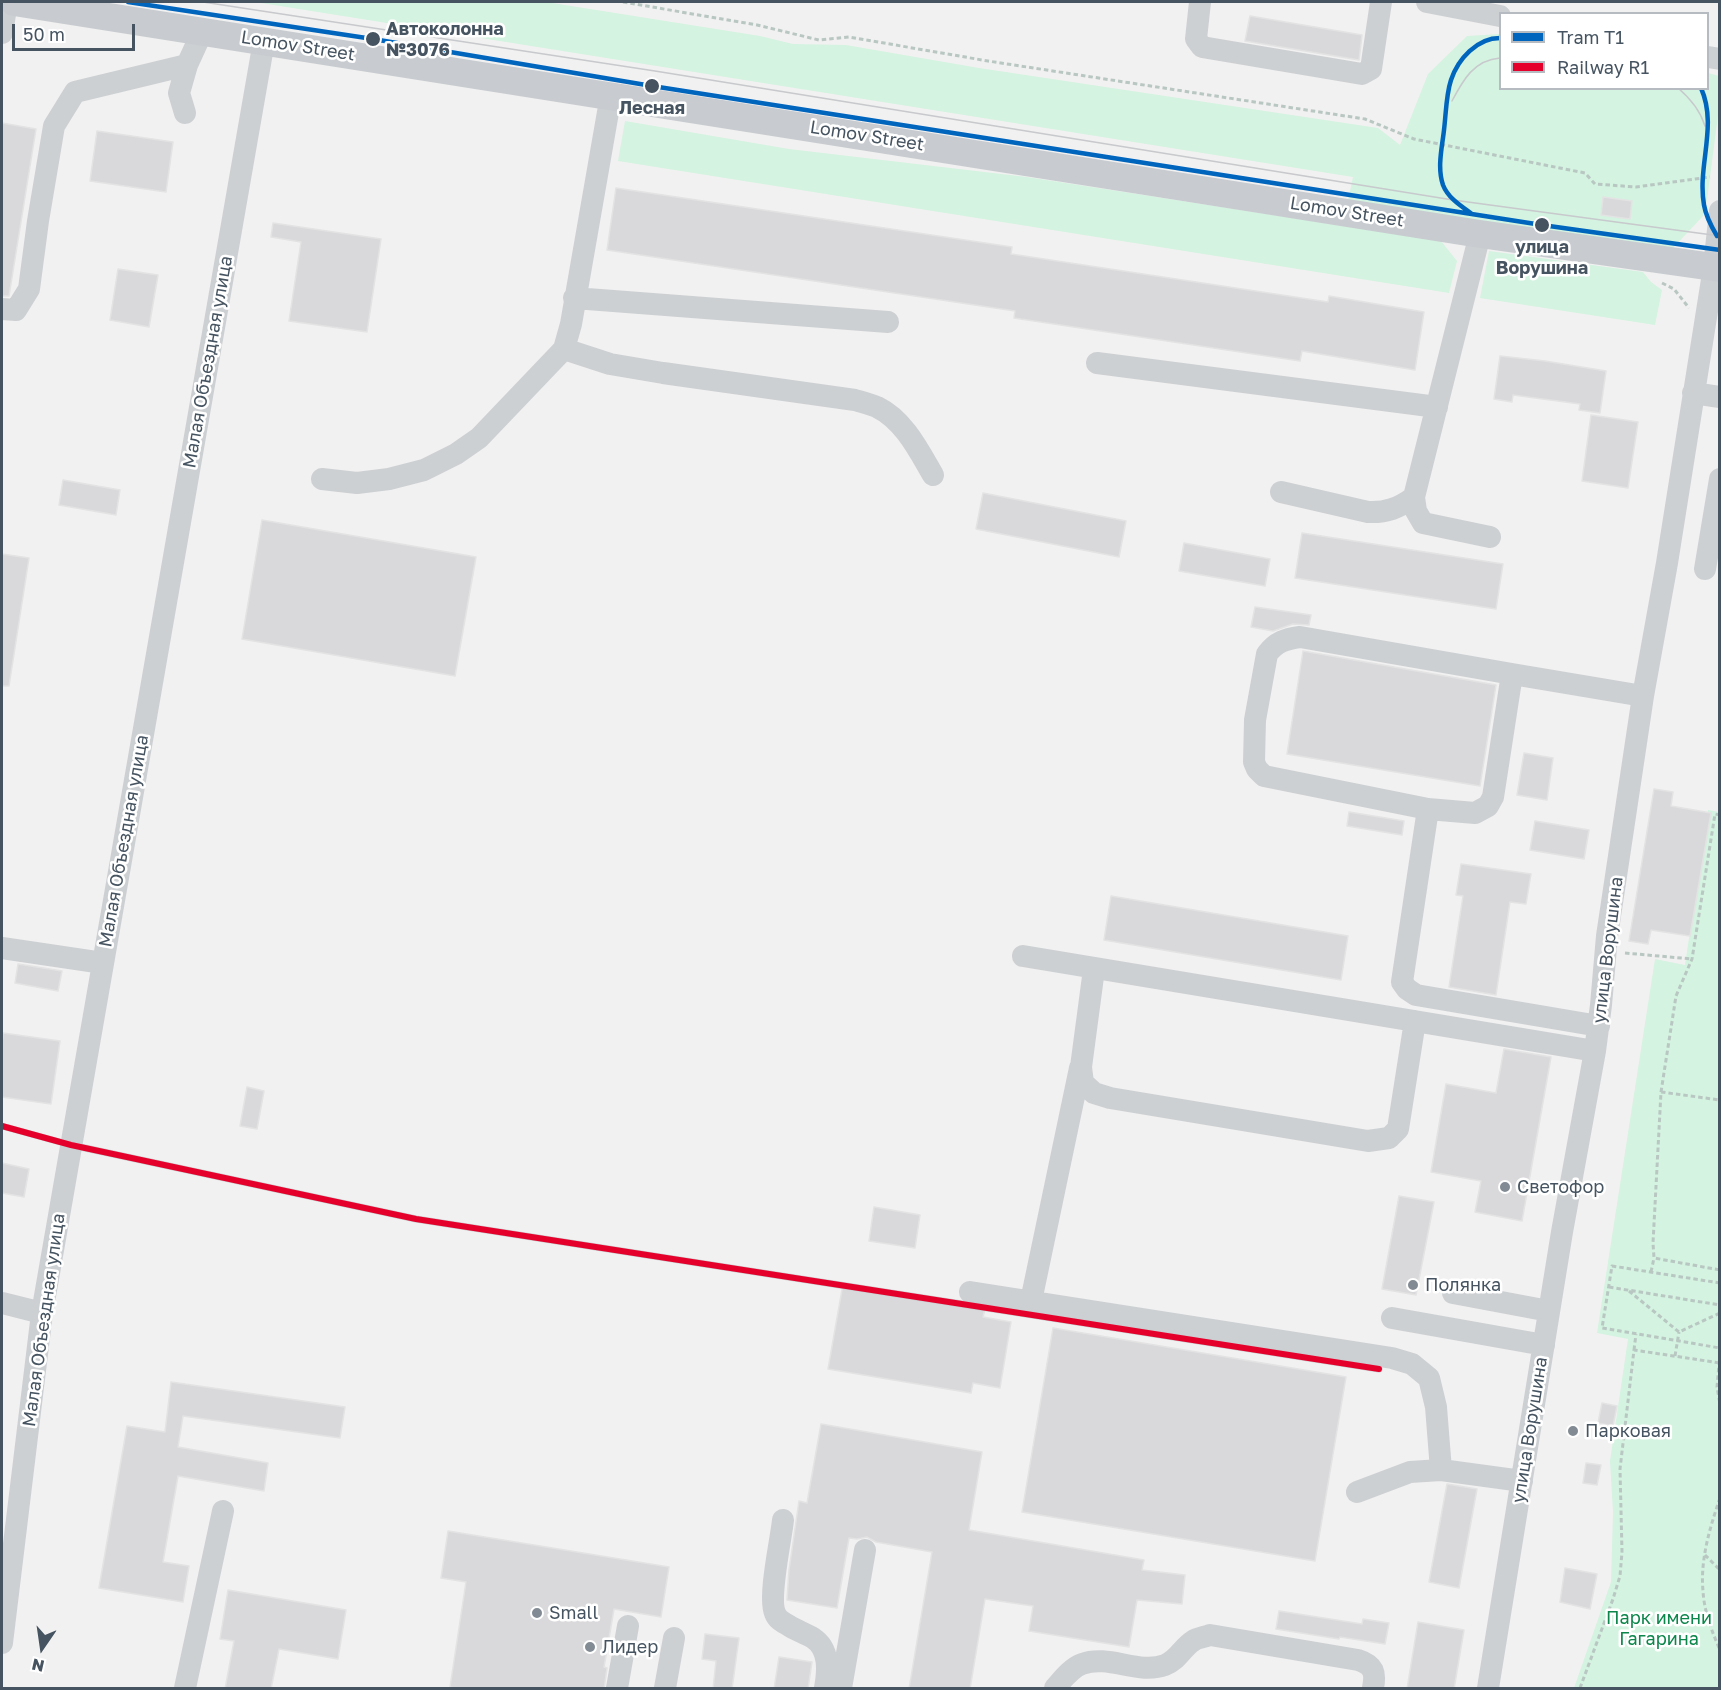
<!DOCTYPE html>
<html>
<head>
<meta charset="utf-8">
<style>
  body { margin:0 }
  #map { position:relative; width:1721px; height:1690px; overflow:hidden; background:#f2f1f1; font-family:"Golos Text",sans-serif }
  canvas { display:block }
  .frame { position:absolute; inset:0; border:3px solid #465461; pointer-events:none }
  .legend { position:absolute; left:1499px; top:12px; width:210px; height:78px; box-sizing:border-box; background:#fff; border:2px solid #b5bbc0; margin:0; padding:8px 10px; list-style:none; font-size:18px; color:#465461 }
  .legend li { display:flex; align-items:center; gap:12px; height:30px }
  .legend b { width:30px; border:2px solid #b5bbc0 }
  .north { position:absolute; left:12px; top:1618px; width:60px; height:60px; -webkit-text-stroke:4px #fff; paint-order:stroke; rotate:193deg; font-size:16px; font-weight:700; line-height:24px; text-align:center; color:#465461 }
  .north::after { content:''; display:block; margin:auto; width:21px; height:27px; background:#465461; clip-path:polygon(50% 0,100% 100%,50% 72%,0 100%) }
  .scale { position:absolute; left:12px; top:24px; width:123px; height:27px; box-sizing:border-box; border:3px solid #465461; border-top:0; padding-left:8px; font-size:18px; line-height:21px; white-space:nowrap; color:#465461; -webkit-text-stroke:4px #fff; paint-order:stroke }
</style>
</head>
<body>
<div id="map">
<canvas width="1721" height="1690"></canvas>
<div class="frame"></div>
<ul class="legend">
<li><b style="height:8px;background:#0065bd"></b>Tram T1</li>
<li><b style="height:8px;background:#e4002b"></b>Railway R1</li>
</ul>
<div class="north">N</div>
<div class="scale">50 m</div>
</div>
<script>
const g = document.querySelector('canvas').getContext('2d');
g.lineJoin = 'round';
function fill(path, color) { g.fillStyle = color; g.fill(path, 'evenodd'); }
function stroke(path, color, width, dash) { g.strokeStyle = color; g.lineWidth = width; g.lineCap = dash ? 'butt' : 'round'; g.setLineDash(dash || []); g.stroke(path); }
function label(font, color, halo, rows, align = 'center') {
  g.font = font + ' "Golos Text",sans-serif'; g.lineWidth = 5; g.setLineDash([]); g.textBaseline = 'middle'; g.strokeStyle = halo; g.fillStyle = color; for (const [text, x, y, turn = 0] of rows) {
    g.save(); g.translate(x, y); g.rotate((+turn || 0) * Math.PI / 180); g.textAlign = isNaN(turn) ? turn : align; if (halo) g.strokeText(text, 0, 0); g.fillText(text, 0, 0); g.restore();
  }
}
fill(new Path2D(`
  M255,2H546L760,36L793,44L846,45L979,68L1378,128L1400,145L1428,74L1467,36L1500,34V88H1708V73L1719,76V108L1707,200L1703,216L1673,248L1347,205L1353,177Z
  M625,121L789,149L1027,177L1441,241L1457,261L1449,293L618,161Z
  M1489,251L1643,272L1651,282L1662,290L1655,325L1480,298Z
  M1708,810L1719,812V1688H1574L1611,1582L1613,1512L1610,1461L1628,1339L1597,1333L1655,959L1685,965Z`), '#d4f3e0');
const building = new Path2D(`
  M1250,16L1362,35L1359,60L1245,41Z
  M2,123L36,129L9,296H2Z
  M97,131L173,142L166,192L90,181Z
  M616,188L1012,247L1011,254L1328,302L1329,296L1424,312L1415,370L1302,351L1300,361L1014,318L1015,311L607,250Z
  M1603,197L1632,201L1630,219L1601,215Z
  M273,223L381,239L367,332L289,321L301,242L271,237Z
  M118,269L158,275L149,327L110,320Z
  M1500,356L1545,361L1606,371L1600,413L1579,410L1580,404L1513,395L1512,402L1494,399Z
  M1591,415L1638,422L1628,488L1582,481Z
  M63,480L120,490L116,515L59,505Z
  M983,493L1126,521L1119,557L976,529Z
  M262,520L476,557L455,676L242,639Z
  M1302,533L1503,564L1496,609L1295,578Z
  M1184,543L1270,559L1265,586L1179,571Z
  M2,554L29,558L9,686H2Z
  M1255,607L1311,615L1309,625L1293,624L1273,631L1251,627Z
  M1303,651L1496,685L1480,786L1287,754Z
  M1524,753L1553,758L1547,800L1517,795Z
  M1654,789L1673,792L1671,806L1711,813L1690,936L1651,930L1648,944L1629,941Z
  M1349,812L1404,821L1402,835L1347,826Z
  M1535,821L1589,830L1584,859L1530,850Z
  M1461,864L1531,874L1526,904L1510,902L1496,995L1449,987L1463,896L1456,895Z
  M1111,896L1348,936L1341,980L1104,940Z
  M18,964L62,971L58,991L15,983Z
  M3,1033L60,1041L51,1104L2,1097V1045Z
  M1504,1049L1551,1057L1522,1221L1475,1212L1481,1181L1431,1172L1446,1084L1496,1093Z
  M247,1087L264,1091L257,1129L240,1126Z
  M2,1163L29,1169L24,1197L2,1193Z
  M1399,1196L1434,1202L1416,1295L1382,1289Z
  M874,1207L920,1215L915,1248L869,1241Z
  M843,1284L985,1309L983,1317L1011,1322L1000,1388L973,1383L971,1393L828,1369Z
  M1053,1328L1346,1377L1315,1561L1022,1512Z
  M171,1382L345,1407L340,1438L183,1416L178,1447L268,1463L264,1491L178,1476L163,1562L189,1566L183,1602L99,1588L127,1426L165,1432Z
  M1602,1403L1617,1406L1613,1426L1598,1423Z
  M821,1424L982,1452L969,1530L1144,1560L1142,1570L1185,1575L1182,1604L1137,1600L1129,1647L1029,1631L1033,1606L985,1599L970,1689H909L932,1552L876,1542L867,1537L857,1539L849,1538L837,1608L787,1600L789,1570L799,1501L807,1503Z
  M1586,1463L1601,1465L1597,1485L1583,1483Z
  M1447,1484L1477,1489L1459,1588L1429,1582Z
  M448,1531L669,1567L661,1617L614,1609L604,1667L607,1668L604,1689H459L450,1687L466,1582L441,1578Z
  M1565,1568L1597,1574L1590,1609L1560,1602Z
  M228,1590L346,1610L338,1659L279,1649L271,1689H225L234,1641L220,1639Z
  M1279,1611L1362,1624L1363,1619L1389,1623L1385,1644L1340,1637L1339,1639L1276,1629Z
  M1418,1622L1464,1630L1454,1689H1407Z
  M705,1634L739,1638L732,1689H713L716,1661L702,1659Z
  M779,1657L812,1662L808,1689H774Z`);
fill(building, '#d9d9db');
stroke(building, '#e3e3e4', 1.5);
stroke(new Path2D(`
  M623,2L757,25L819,40L849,37L988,61L1365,119L1414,139L1585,173L1595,184L1636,187L1710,177
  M1662,283L1674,289L1689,308
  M1720,815L1715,814L1692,959L1676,996L1661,1092L1653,1243L1654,1258L1720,1270
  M1625,953L1692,959
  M1661,1092L1720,1100
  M1651,1272L1654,1258
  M1720,1283L1612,1266L1602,1328L1720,1348
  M1609,1287L1720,1305
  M1629,1291L1679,1332L1720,1313
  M1634,1350L1636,1334
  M1720,1353L1717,1387L1720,1404
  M1675,1356L1679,1332
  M1720,1498C1710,1527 1700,1560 1703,1591C1704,1611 1712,1632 1720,1650
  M1705,1555L1720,1570
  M1580,1688L1613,1599L1620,1576L1622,1552L1620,1469L1634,1350L1720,1363`), '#b9c7c3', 3, [4.5, 3]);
stroke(new Path2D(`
  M1200,2L1196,39L1202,47L1362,74L1371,69L1381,2
  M1427,2L1500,16
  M2,33L7,2
  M1708,57L1720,59
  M185,113L179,93L187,65
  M1480,234L1414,497L1416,511L1423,523L1490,537
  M574,298L888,322
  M2,309L16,310L29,289L38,221L54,126L75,92L187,65L203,30
  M564,349L610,364L663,373L855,400C862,402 870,404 877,407C904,420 919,451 933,475
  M1097,363L1437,407
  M1693,393L1720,397
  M322,479L357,483L389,479L424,470L456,454L479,438L564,349L571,324L611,95
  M1281,492L1368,512C1386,513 1399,508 1414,497
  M1705,569L1720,479
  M1300,637L1512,674L1493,797L1488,806L1475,813L1428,809L1264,776L1257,769L1254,762L1255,720L1267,654C1276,642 1285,639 1300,637Z
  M1512,674L1643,696
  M1428,809L1402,982L1407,989L1416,995L1599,1026
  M2,948L103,963
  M1023,956L1595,1051
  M1094,969L1081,1067L1083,1083L1094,1093L1110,1098L1368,1141L1389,1138L1398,1129L1415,1021
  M970,1292L1392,1358L1412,1364L1429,1378L1436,1407L1441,1470
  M1453,1293L1549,1311
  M1031,1301L1080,1068
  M2,1303L42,1313
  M1392,1318L1544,1345
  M1357,1492L1410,1472L1441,1470L1522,1481
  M783,1520C781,1540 768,1597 775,1613C777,1619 782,1622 788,1625C795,1630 805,1633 813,1638C830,1649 828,1671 825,1688
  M2,1643L42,1313L264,41
  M185,1688L223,1511
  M617,1688L628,1626
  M665,1688L674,1638
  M841,1688L865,1550
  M1055,1688C1062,1680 1071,1668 1082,1664C1109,1654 1138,1675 1165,1665C1178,1660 1182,1648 1193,1641C1197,1638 1205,1637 1210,1635L1358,1660C1374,1665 1376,1673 1373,1688
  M1488,1688L1562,1232L1595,1051L1601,1005L1607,936L1643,696L1667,563L1714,267L1720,211`), '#cdd0d3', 22);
stroke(new Path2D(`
  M14,2L1480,234L1720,268`), '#c8ccd0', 28);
stroke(new Path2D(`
  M203,2L655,71L1453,200L1720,236
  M1678,88C1691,99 1700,110 1705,126
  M1701,88C1718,126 1697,166 1704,205C1706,217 1711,226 1717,236
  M1452,101C1463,80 1474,60 1500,58
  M1472,214C1461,206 1448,198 1443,185C1437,167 1442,148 1444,130C1446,114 1446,95 1451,80C1458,59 1477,38 1500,38`), '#c7c9cc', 1.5);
const rail = new Path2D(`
  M2,1126L71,1145L416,1219L1379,1369`);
stroke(rail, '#c7c9cc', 7);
stroke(rail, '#fff', 4.5, [14]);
stroke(new Path2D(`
  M2,1126L71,1145L416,1219L1379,1369`), '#e4002b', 6);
stroke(new Path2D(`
  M128,2L373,39L652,86L1542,225L1720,250
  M1701,88C1718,126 1697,166 1704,205C1706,217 1711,226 1717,236
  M1472,214C1461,206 1448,198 1443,185C1437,167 1442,148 1444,130C1446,114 1446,95 1451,80C1458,59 1477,38 1500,38`), '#0065bd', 4.5);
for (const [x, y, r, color] of [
  [373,39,8,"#465461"],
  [652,86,8,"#465461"],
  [1542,225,8,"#465461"],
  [1505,1187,6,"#828b93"],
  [1413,1285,6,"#828b93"],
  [1573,1431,6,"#828b93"],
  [537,1613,6,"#828b93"],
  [590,1647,6,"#828b93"]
]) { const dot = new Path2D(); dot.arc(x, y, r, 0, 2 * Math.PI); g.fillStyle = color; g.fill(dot); stroke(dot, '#fff', 2); }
label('bold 18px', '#465461', '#fff', [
  ["Автоколонна",386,29,"left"],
  ["№3076",386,50,"left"],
  ["Лесная",652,108],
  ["улица",1542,247],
  ["Ворушина",1542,268]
]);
label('18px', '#465461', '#fff', [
  ["Lomov Street",298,46,9],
  ["Lomov Street",867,136,9],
  ["Lomov Street",1347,212,9],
  ["Малая Объездная улица",208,362,-80],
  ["Малая Объездная улица",124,841,-80],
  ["улица Ворушина",1608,950,-83],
  ["Малая Объездная улица",44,1320,-82],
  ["улица Ворушина",1530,1430,-81]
]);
label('18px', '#465461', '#fff', [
  ["Светофор",1517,1187],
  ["Полянка",1425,1285],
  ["Парковая",1585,1431],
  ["Small",549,1613],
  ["Лидер",602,1647]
], 'left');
label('18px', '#0c864b', '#fff', [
  ["Парк имени",1659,1618],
  ["Гагарина",1659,1639]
]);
</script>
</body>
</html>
